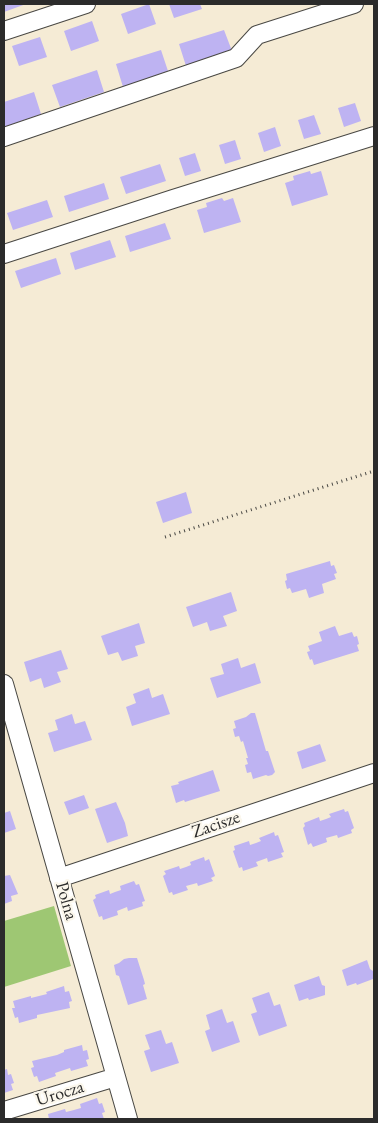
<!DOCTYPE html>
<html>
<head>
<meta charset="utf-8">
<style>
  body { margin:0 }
  #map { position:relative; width:378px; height:1123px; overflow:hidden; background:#f5ebd5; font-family:"EB Garamond",serif }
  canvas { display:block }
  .frame { position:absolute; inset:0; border:5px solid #2b2b2b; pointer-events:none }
</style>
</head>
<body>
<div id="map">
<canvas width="378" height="1123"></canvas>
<div class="frame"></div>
</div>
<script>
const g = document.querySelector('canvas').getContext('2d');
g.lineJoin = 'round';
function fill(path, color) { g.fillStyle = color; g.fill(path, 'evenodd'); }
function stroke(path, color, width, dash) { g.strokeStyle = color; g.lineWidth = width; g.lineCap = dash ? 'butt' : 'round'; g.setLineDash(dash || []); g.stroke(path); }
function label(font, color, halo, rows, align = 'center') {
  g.font = font + ' "EB Garamond",serif'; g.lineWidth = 4.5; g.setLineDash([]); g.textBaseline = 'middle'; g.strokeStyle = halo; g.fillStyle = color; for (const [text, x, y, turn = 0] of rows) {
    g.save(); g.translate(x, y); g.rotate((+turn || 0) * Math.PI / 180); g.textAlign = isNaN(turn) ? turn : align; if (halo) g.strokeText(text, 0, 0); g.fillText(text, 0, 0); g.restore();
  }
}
fill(new Path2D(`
  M54,906L71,966L4,987V921Z`), '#9ec773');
fill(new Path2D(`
  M4,4H26L4,12Z
  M149,4L156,24L128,34L121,14Z
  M169,4H200L202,9L174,18Z
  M92,21L99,41L71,51L64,31Z
  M224,30L232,51L186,66L179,44Z
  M40,37L47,57L19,66L12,46Z
  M161,50L168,71L123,87L116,64Z
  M97,70L104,92L60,107L52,85Z
  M34,92L41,114L4,127V102Z
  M355,103L361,121L344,127L338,108Z
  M314,115L321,134L304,139L298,120Z
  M275,127L281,146L264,152L258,133Z
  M235,140L241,159L225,164L219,145Z
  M195,153L201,171L185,176L179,158Z
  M160,164L166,181L126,194L120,177Z
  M310,171L311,174L321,171L328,195L292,206L285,183L294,180L293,176Z
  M104,183L109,199L69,212L64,196Z
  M222,198L224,201L233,198L241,222L204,233L197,210L207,207L206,203Z
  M47,200L53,217L13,230L7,213Z
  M165,223L171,239L130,252L125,236Z
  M110,240L116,257L75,270L70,253Z
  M56,258L61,274L21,288L15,271Z
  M186,492L192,513L163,523L156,502Z
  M330,561L331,566L334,565L337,573L334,574L336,579L322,584L324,593L309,598L306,589L292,593L290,588L287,589L285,581L287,580L286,574Z
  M231,592L237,611L223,616L227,626L210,631L207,622L193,627L186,607Z
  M139,623L145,643L135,646L138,656L122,661L118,652L108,655L101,636Z
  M335,626L339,636L352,632L354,637L357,636L359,644L357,645L359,651L314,665L312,659L310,660L307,652L310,651L308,646L322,641L319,632Z
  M61,650L68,669L57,672L61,682L44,688L41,678L30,682L24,662Z
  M238,658L241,668L255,663L261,683L217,698L210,678L224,674L221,664Z
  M149,688L152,698L163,694L170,714L132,726L126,707L136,703L133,694Z
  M251,713H255L266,751H268L275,772L272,775L268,776L266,775L253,779L251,772L247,773L245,765L248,764L246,758H248L243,741L241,742L239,736L235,737L233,729L236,728L234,721L246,717Z
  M72,714L75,724L85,721L92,740L54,752L48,733L58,730L55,720Z
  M320,744L326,761L302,769L297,752Z
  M213,770L220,791L185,802L184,800L176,803L171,786L179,784L178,782Z
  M84,795L89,808L69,815L64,802Z
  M116,802L125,823L128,836L107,843L95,809Z
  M344,809L345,812L348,811L354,828L351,830L352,833L338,838L337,835L326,838L327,842L313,847L311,843L308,845L303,828L305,826L304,823L319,817L320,821L326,819L331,817L329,814Z
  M10,811L16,829L4,833V813Z
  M274,832L275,836L278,835L284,852L281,853L283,857L268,862L267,858L256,862L258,866L243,871L242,867L239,868L233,851L235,850L234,846L249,841L250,845L256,843L261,841L259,838Z
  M204,857L205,861L209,859L215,876L211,878L213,881L198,886L197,883L186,886L188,890L173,895L172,892L169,893L163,876L166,874L164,871L179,866L180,869L186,867L191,865L190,862Z
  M10,875L18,894L11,896L12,901L4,904V876Z
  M134,881L136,885L139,884L145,901L142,902L143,906L128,911L127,907L117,911L118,915L103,920L102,916L99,917L93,900L96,898L95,895L109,890L110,894L115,892L121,890L120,886Z
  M129,958H137L144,980L145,984L143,985L147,999L128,1005L119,976L116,975L114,965L119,963L124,959Z
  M367,960L370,969L373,971V979L357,985L356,983L347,986L342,970Z
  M319,976L322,985L325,986V995L309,1000L308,998L299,1001L294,985Z
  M64,986L65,992L69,991L72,1001L69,1002L70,1008L37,1015V1018L19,1023L18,1017L15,1018L12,1008H15L13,1001L31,996V998L47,994L46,992Z
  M269,992L274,1006L280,1004L287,1026L259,1036L251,1014L257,1012L252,998Z
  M222,1009L227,1023L233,1021L240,1042L212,1052L205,1031L210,1029L206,1015Z
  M161,1030L166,1044L172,1042L179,1063L151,1072L144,1051L150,1049L145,1035Z
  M82,1045L83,1051L87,1050L89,1059L86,1060L88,1066L71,1071L70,1068L55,1073L56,1076L39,1082L37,1076L34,1077L31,1068L34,1067L32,1061L57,1055L64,1052V1050Z
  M7,1069L8,1075L11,1074L14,1083L11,1084L13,1090L4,1093V1070Z
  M97,1098L99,1104L102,1103L105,1112L102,1113L104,1119H49L48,1114L65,1109L66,1112L74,1110L81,1108L80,1104Z`), '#beb3f2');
const minor = new Path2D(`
  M4,31L86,4
  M4,137L236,58L257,35L354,4
  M4,254L173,199L374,136
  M4,684L128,1119
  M59,878L374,773
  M4,1111L116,1077`);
stroke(minor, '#494844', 20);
stroke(new Path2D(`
  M165,537L374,471`), '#494844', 3, [1, 4]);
stroke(minor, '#fff', 18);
label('18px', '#2b2b2b', '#fbf7ec', [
  ["Zacisze",216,825,-19],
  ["Polna",66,901,74],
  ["Urocza",60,1094,-17]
]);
</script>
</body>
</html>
